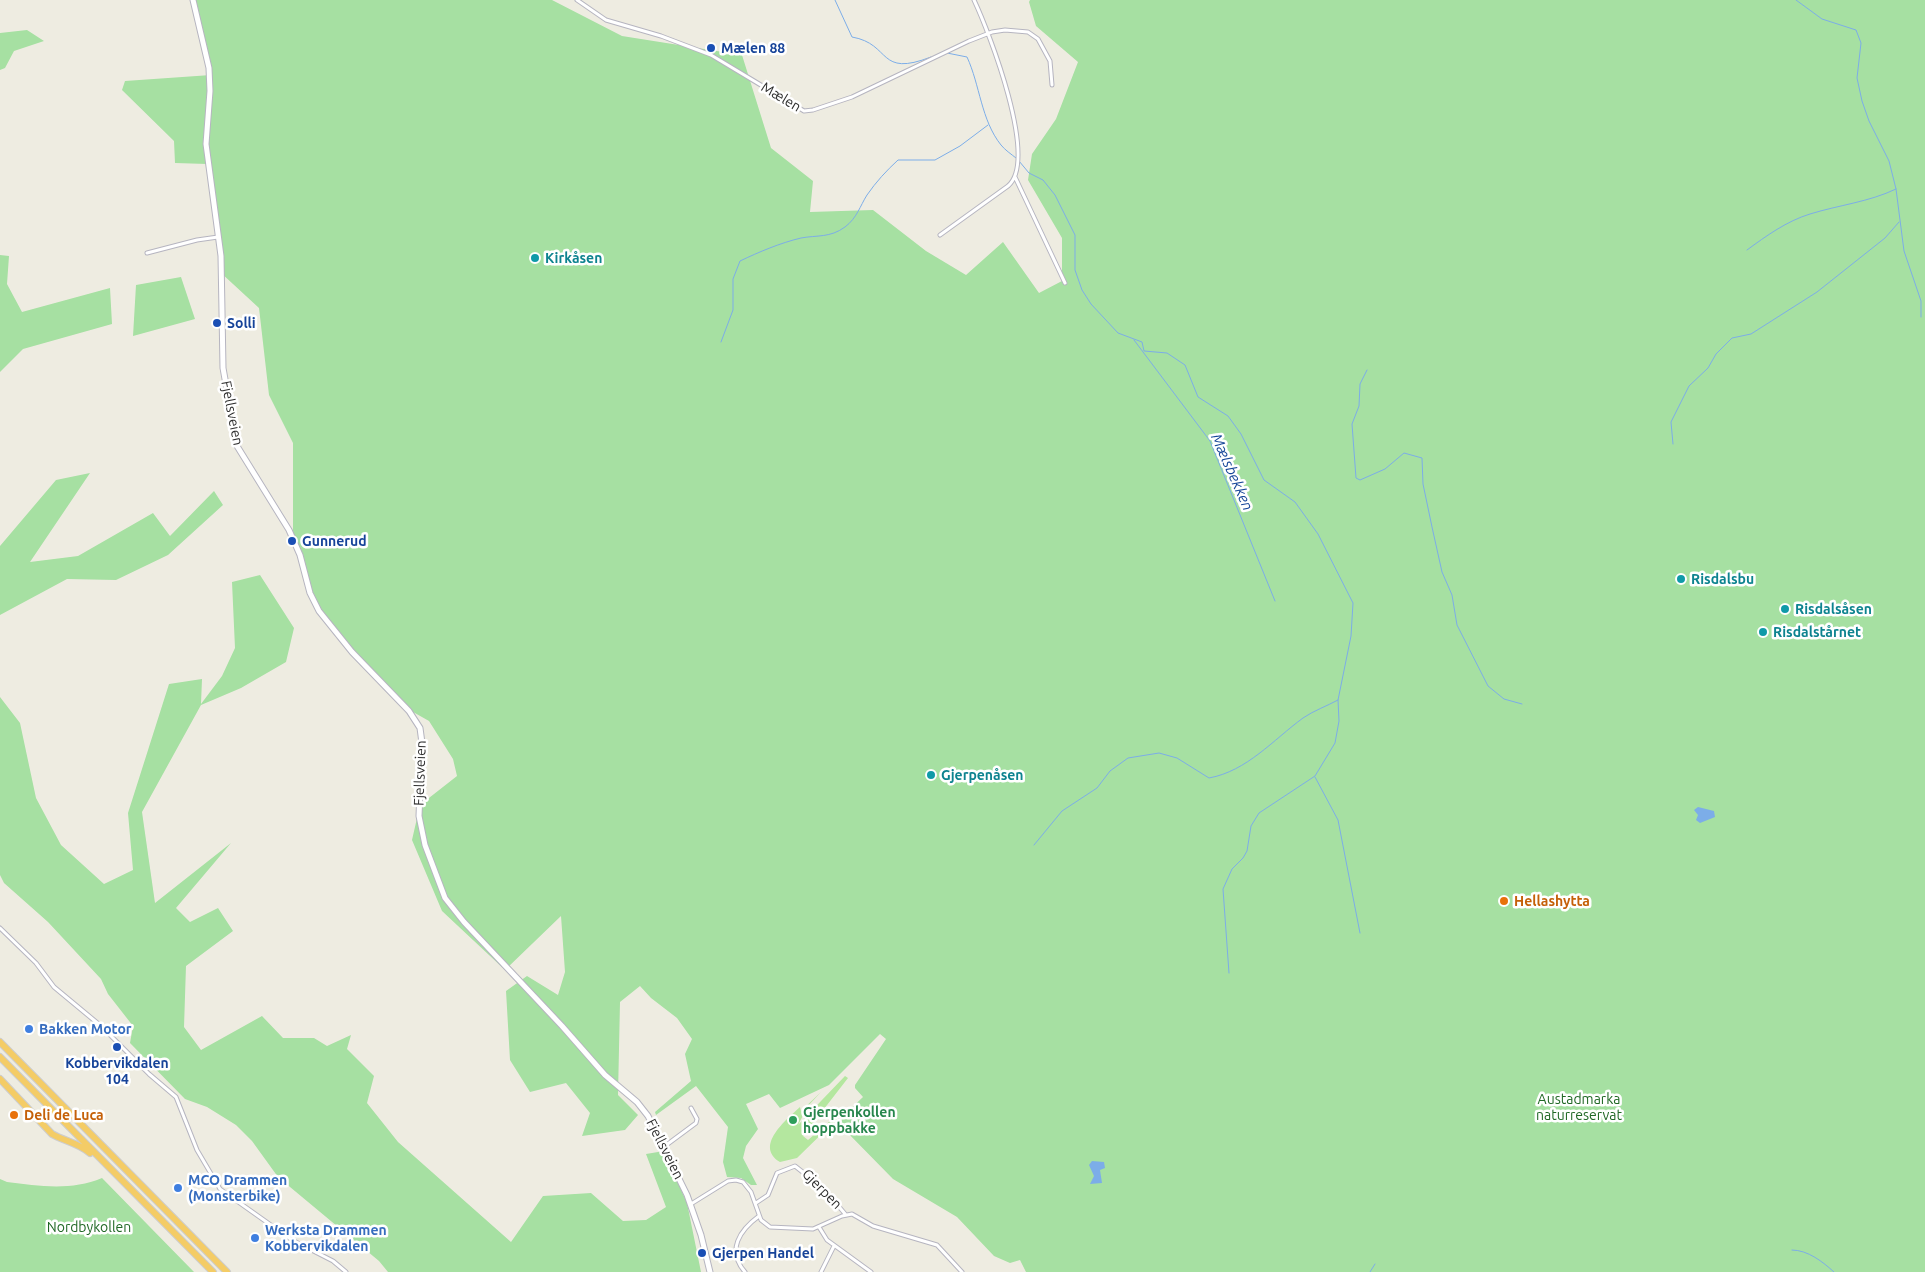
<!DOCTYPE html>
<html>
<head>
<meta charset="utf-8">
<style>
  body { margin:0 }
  canvas { display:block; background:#eeece1 }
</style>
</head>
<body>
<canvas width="1925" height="1272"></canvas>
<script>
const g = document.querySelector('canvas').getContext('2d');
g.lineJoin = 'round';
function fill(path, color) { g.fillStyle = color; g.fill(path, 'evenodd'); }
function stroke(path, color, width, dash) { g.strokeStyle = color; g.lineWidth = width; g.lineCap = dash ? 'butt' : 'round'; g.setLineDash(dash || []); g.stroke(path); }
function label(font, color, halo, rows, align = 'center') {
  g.font = font + ' Ubuntu,sans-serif'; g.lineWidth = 5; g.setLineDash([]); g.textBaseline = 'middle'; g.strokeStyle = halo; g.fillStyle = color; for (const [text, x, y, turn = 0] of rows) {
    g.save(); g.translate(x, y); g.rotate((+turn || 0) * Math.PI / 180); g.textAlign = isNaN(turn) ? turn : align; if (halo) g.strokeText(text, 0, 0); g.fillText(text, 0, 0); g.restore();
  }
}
fill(new Path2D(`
  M194,0H552L622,36L742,55L771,148L813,181L810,212L873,210L926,251L966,275L1003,242L1039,293L1062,281V238L1028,180L1032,154L1056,119L1078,62L1036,26L1029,2L1030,0H1925V1272H1026L1020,1260L1010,1263L994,1256L957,1217L893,1179L841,1126L842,1117L863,1097L855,1088V1085L886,1039L880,1034L829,1085L780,1108L769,1094L746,1104L758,1129L746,1146L743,1158L757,1185H751L741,1178L727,1177L723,1162L728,1127L696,1086L656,1115L655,1112L691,1081L685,1054L692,1039L677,1018L651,998L640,986L620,1002L618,1095L638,1115L625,1130L582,1136L590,1113L566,1083L530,1092L510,1060L506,991L527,976L558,995L565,972L561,916L505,970L442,911L412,840L420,805L457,776L453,759L429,721L406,708L339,639L309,591L293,538V443L269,395L259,308L220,272L217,224L207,164L175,163L174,141L122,90L125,81L211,75Z
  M27,30L44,41L14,51L5,68L0,70V33Z
  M0,255L9,256L7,284L22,312L110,288L112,324L23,349L0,372Z
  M181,277L195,319L133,336L136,285Z
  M90,473L30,562L78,556L153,513L170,536L214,491L223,505L168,555L116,580L67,579L0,615V546L56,480Z
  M260,575L294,628L286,662L241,688L201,705L142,812L155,903L231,843L176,908L190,922L218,908L233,931L186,966L184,1027L201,1050L262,1016L283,1038H314L327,1046L351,1035L347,1049L374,1076L367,1103L398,1142L511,1242L543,1196L591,1193L623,1221L646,1220L666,1207L646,1154L664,1151L687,1203L701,1272H388L379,1261L278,1177L252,1141L236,1125L207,1107L185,1099L130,1043L133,1026L108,994L101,979L48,922L4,883L0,875V697L20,723L36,798L61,845L104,884L133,870L128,813L169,684L202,679L201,704L222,676L235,648L232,582Z
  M102,1178L194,1272H0V1179L7,1182C39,1186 71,1191 102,1178Z`), '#a6e0a2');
fill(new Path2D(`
  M845,1076L848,1078L803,1136L808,1140L837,1115L839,1117L797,1158L780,1162C754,1146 786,1120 800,1107L801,1111L821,1092L808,1106L798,1125Z`), '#b4e79f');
fill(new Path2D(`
  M1698,807L1714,811L1715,817L1700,823L1696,820L1698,815L1694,810Z
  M1092,1161L1104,1162L1105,1168L1100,1170L1102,1183L1090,1184L1094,1176L1089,1165Z`), '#7cade8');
stroke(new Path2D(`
  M835,0L852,37C892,44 877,78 931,57
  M1796,0L1822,19L1856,30L1861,43L1857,78L1862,101L1869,121L1889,161L1896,189L1904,251L1921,301V317
  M947,53L967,57C980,85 981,120 1001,145C1005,150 1011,154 1016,158
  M1019,161L1029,173L1043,180L1055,195L1075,235V270L1082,290L1091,304L1118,333L1142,342L1144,351L1167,353L1185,365L1198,397L1228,416L1241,434L1264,480L1295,502L1318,534L1353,603L1351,636L1338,700L1339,721L1335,743L1315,776L1259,813L1251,826L1247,851L1243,858L1232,869L1223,889L1229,973
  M1747,250C1766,236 1787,221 1810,214C1839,205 1869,202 1896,189
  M1134,340L1210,441L1275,601
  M721,342L733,310V279L740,261C759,252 780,243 801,238C817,235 830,238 845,227C857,218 860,206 867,195C876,182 886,171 898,160H935L960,146L988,125
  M1367,370L1360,384L1359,406L1352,424L1356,478L1360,480L1385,469L1404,453L1422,458L1423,484L1432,527L1442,572L1452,595L1457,625L1488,686L1504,699L1522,704
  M1673,444L1671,422L1689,386L1708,368L1716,354L1732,338L1751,334L1817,292L1885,238L1899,222
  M1315,777L1338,820L1360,933
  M1034,845L1062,811L1097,788L1110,771L1128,758L1159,753L1177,758L1209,778C1247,771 1273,740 1303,718C1313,711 1327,706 1338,700
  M1792,1250C1808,1250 1823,1262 1834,1272
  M1370,1272L1375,1264`), '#7cade8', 1);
const street = new Path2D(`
  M577,0L606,20L661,36L711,55L804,111L813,110L852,97L969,41L992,32L1005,30L1028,32L1038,39L1050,61L1052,85
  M1015,177L1065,283
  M940,235L1008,186C1039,160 989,32 974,0
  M147,253L197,240L218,237
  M0,928L36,963L54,987L101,1026L149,1074L176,1097L197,1150L220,1189L292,1240L333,1261L346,1272
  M665,1146L696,1123L697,1119L691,1108
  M756,1203L768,1195L777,1173L795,1166L824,1189L846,1215
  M691,1204L728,1181L736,1180L743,1182L751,1192L761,1220L770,1227L813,1229L842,1216L852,1214L873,1226L937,1245L962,1272
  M819,1227L827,1240L871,1272
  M745,1272C726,1250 740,1230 759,1216
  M821,1272L834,1246`);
const secondary = new Path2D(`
  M193,0L209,68L210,91L206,144L221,256L223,368L237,446L289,530L300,555L310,593L319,611L352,652L409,711L420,728L422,743L419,816L425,845L445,898L464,922L562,1026L605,1075L637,1102L648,1116L687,1195L701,1235L710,1272`);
const highway = new Path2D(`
  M0,1042L227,1272
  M0,1057L213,1272
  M0,1079L52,1134C64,1141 79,1143 90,1153`);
stroke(street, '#b6b5c0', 5);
stroke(secondary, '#b6b5c0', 7);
stroke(highway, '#cdcdcd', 8);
stroke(street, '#fff', 3);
stroke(secondary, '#fff', 5);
stroke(highway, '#f4cc66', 6);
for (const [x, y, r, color] of [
  [711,48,5,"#1a4fb4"],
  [535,258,5,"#0f9aa8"],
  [217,323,5,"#1a4fb4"],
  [292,541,5,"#1a4fb4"],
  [1681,579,5,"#0f9aa8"],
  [1785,609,5,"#0f9aa8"],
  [1763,632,5,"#0f9aa8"],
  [931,775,5,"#0f9aa8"],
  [1504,901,5,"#e8710a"],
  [29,1029,5,"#3f7fe0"],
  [117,1047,5,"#1a4fb4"],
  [14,1115,5,"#e8710a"],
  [793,1120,5,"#2e9e5b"],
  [178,1188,5,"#3f7fe0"],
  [255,1238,5,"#3f7fe0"],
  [702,1253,5,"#1a4fb4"]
]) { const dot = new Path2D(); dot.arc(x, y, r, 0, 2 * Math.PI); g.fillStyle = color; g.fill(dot); stroke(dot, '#fff', 2); }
label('bold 14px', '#164399', '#fff', [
  ["Mælen 88",721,48],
  ["Solli",227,323],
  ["Gunnerud",302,541],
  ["Kobbervikdalen",117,1063,"center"],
  ["104",117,1079,"center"],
  ["Gjerpen Handel",712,1253]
], 'left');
label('14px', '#2e2e2e', '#fff', [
  ["Mælen",781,97,31],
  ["Fjellsveien",232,413,79],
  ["Fjellsveien",420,773,-88],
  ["Fjellsveien",665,1149,63],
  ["Gjerpen",822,1189,45]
]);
label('bold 14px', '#0d838f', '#fff', [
  ["Kirkåsen",545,258],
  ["Risdalsbu",1691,579],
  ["Risdalsåsen",1795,609],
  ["Risdalstårnet",1773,632],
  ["Gjerpenåsen",941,775]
], 'left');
label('bold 14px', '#c56008', '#fff', [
  ["Hellashytta",1514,901],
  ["Deli de Luca",24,1115]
], 'left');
label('bold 14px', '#366cbe', '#fff', [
  ["Bakken Motor",39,1029],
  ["MCO Drammen",188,1180],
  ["(Monsterbike)",188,1196],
  ["Werksta Drammen",265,1230],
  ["Kobbervikdalen",265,1246]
], 'left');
label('14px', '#206825', '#fff', [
  ["Austadmarka",1579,1099],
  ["naturreservat",1579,1115],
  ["Nordbykollen",89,1227]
]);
label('bold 14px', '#27864d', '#fff', [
  ["Gjerpenkollen",803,1112],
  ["hoppbakke",803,1128]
], 'left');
label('italic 15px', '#174799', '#fff', [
  ["Mælsbekken",1232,472,66]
]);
</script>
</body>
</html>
